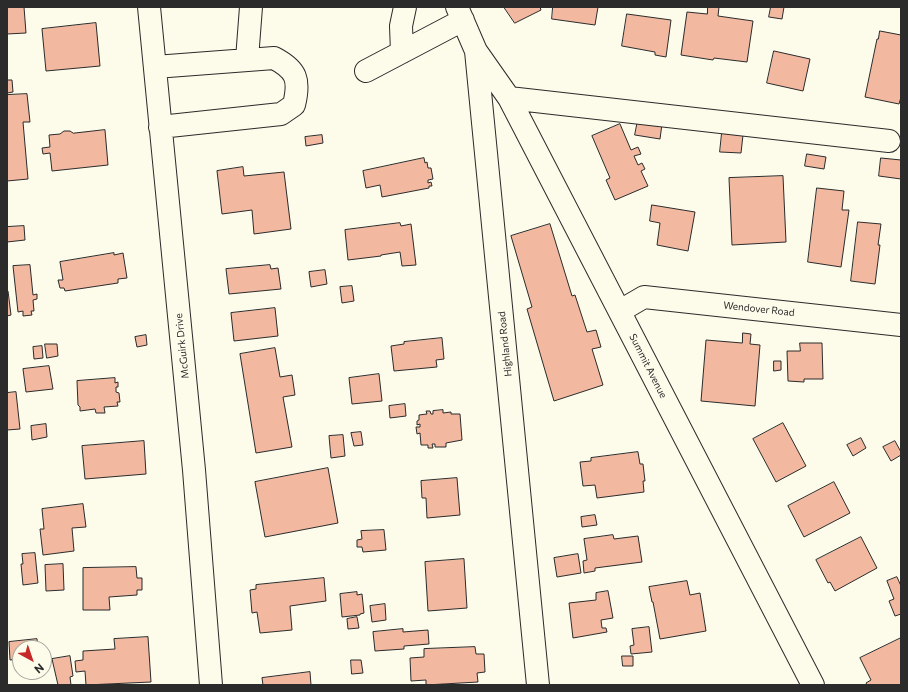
<!DOCTYPE html>
<html>
<head>
<meta charset="utf-8">
<style>
  body { margin:0 }
  #map { position:relative; width:908px; height:692px; overflow:hidden; background:#fdfbea; font-family:Commissioner,sans-serif }
  canvas { display:block }
  .frame { position:absolute; inset:0; border:8px solid #2b2b2b; pointer-events:none }
  .north { position:absolute; left:12px; top:640px; width:40px; height:40px; box-sizing:border-box; background:#fdfbea; border:1px solid #a9a89e; border-radius:50%; rotate:140deg; font-size:11px; font-weight:700; line-height:16px; text-align:center; color:#2b2b2b }
  .north::after { content:''; display:block; margin:auto; width:14px; height:18px; background:#c62828; clip-path:polygon(50% 0,100% 100%,50% 72%,0 100%) }
</style>
</head>
<body>
<div id="map">
<canvas width="908" height="692"></canvas>
<div class="frame"></div>
<div class="north">N</div>
</div>
<script>
const g = document.querySelector('canvas').getContext('2d');
g.lineJoin = 'round';
function fill(path, color) { g.fillStyle = color; g.fill(path, 'evenodd'); }
function stroke(path, color, width, dash) { g.strokeStyle = color; g.lineWidth = width; g.lineCap = dash ? 'butt' : 'round'; g.setLineDash(dash || []); g.stroke(path); }
function label(font, color, halo, rows, align = 'center') {
  g.font = font + ' Commissioner,sans-serif'; g.lineWidth = 3; g.setLineDash([]); g.textBaseline = 'middle'; g.strokeStyle = halo; g.fillStyle = color; for (const [text, x, y, turn = 0] of rows) {
    g.save(); g.translate(x, y); g.rotate((+turn || 0) * Math.PI / 180); g.textAlign = isNaN(turn) ? turn : align; if (halo) g.strokeText(text, 0, 0); g.fillText(text, 0, 0); g.restore();
  }
}
const building = new Path2D(`
  M24,7L26,33L7,34V8Z
  M504,7H540L541,10L515,23Z
  M553,7H598L595,25L552,19Z
  M708,7H719L718,16L753,21L747,62L714,58L713,60L681,55L687,12L707,14Z
  M771,7H784L782,19L769,17Z
  M627,14L671,20L666,57L655,55V52L622,46Z
  M96,23L100,66L46,71L42,29Z
  M880,31L901,35V97L899,104L865,97L877,39H878Z
  M774,51L810,59L803,91L767,83Z
  M7,80H12L13,92L7,93Z
  M27,94L30,122H23L28,179L7,181V95Z
  M638,120L662,124L660,139L635,135Z
  M620,124L631,150L638,147L641,154L634,156L638,165L642,163L645,169L641,171L648,186L615,200L606,180L610,178L592,136Z
  M105,130L108,165L52,171L50,153L43,154L42,148L50,147L49,135L60,134L64,131H70L73,133Z
  M722,133L743,135L741,153L720,152Z
  M322,135L323,143L306,146L305,137Z
  M807,154L826,157L824,169L805,166Z
  M424,158L425,163L427,162L428,168H431L433,179L428,180V183L431,182L432,186H429V188L382,197L380,185L366,188L363,171Z
  M881,158L901,160V179L879,176Z
  M243,167L244,176L284,172L291,229L254,234L252,210L222,214L217,171Z
  M783,176L786,242L732,245L729,178Z
  M817,188L844,191L842,210H849L841,267L808,262Z
  M652,205L695,212L688,251L657,245L660,223L650,221Z
  M858,222L881,224L878,245H880L875,284L851,281Z
  M400,223L401,226L411,224L416,265L402,266L400,252L381,255V256L348,260L345,230Z
  M550,224L572,296L575,295L587,332L596,330L601,347L592,349L603,385L554,401L527,309L532,307L511,236Z
  M24,226L25,240L7,242V227Z
  M114,253V255L123,253L127,278L118,279V283L65,291L64,288H60L58,280H63L60,262Z
  M30,265L33,295L37,294V299L33,300L34,311H31L32,315L23,316V311L18,312L13,266Z
  M270,265L271,269L278,268L281,289L229,294L226,269Z
  M325,270L327,284L311,287L309,272Z
  M352,286L354,301L342,303L340,287Z
  M7,291H8L11,315L7,316Z
  M275,308L278,336L234,341L231,313Z
  M743,333L751,334L750,344L760,345L755,406L701,401L706,340L742,343Z
  M146,335L147,345L137,347L135,337Z
  M442,338L444,359L436,360L437,367L394,371L391,346L404,344V342Z
  M800,343H822L823,379H804V382L788,381L787,351H800Z
  M45,344H57L58,356L47,358Z
  M42,346L43,358L34,359L33,347Z
  M275,348L280,377L292,375L295,395L283,397L292,447L256,453L240,354Z
  M774,361H781V370L774,371Z
  M49,366L53,389L26,392L23,369Z
  M379,374L382,401L352,404L349,378Z
  M115,378V383L118,382V387H116V392L119,393L120,402H117L118,406L104,407L105,413H96L95,409L80,411V407L78,405L77,381Z
  M16,392L20,429L7,430V393Z
  M405,404L406,416L390,418L389,406Z
  M443,410V413L451,412V414H460L462,440L446,443V447H435V444H432L433,448H428V445H421L420,433L417,434L416,427H420V424L417,425V421L419,420V415L427,414L426,411H430L431,414H433V411Z
  M783,423L806,466L776,482L753,439Z
  M46,424L47,437L32,440L31,426Z
  M361,432L363,445L354,446L351,433Z
  M343,435L345,456L331,458L329,436Z
  M861,438L866,448L853,456L847,445Z
  M144,441L146,474L85,479L82,446Z
  M895,441L901,452V455L891,461L883,447Z
  M638,452L640,464H643L645,481H643L644,492L597,498L595,485L583,486L580,462L591,461V458Z
  M328,468L338,523L265,537L255,482Z
  M457,478L460,515L427,518L426,498H422L421,481Z
  M834,482L850,513L804,537L788,506Z
  M83,504L86,527L72,528L74,551L43,555L40,529H44L42,509Z
  M595,515L597,525L582,527L581,517Z
  M384,530L386,550L363,552L362,547H357V540L362,539L361,531Z
  M613,535L614,539L638,536L642,562L595,568V571L584,573L583,561L587,560L584,539Z
  M861,537L877,568L835,591L830,582L828,583L816,560Z
  M35,553L38,583L23,585L21,564H23L22,554Z
  M578,554L581,573L557,577L554,558Z
  M464,559L467,608L428,611L425,562Z
  M63,564L64,590L46,591L45,565Z
  M136,567L137,578H142V590H137V595L109,597L110,610H83V568Z
  M897,577L901,586V614L895,616L889,601L894,599L887,581Z
  M324,578L326,601L290,606L292,630L260,633L257,612L252,613L250,590L256,589V585Z
  M687,581L690,595L700,593L706,631L660,639L653,602H652L649,587Z
  M608,591L613,618L601,620L602,628H606L607,632L573,638L569,603L596,600V593Z
  M357,592V595L362,594L364,613L360,614V615L342,617L340,594Z
  M385,604L386,620L372,622L370,606Z
  M357,617L359,628L348,629L347,619Z
  M649,627L652,652L631,654L630,646L634,645L632,629Z
  M403,629V632L428,630L429,644L404,646V649L375,651L373,632Z
  M148,637L151,682L86,685L85,671L76,672L75,661L83,660V651L115,649L114,639Z
  M901,638V685H867L866,683L871,680L860,658Z
  M37,639L38,648H20V659L10,660L9,642Z
  M475,647L476,654H484L485,672L477,673L478,682L426,685V680L411,681L410,658L424,657V649Z
  M70,656L73,676L70,677L71,685H58L52,659Z
  M622,656H633V666H623Z
  M351,660H361L363,673L352,674Z
  M310,672L311,685H263L262,678Z`);
fill(building, '#f2b8a0');
stroke(building, '#2b2b2b', 1);
const minor = new Path2D(`
  M149,7L194,470L211,685
  M457,7L476,51L538,685
  M476,51L509,98L813,685
  M402,52L401,26L405,7
  M247,59L251,7
  M155,67L274,58C297,70 300,80 294,105L281,114L160,127
  M366,71L463,20
  M509,98L889,141
  M620,311L644,297L901,325`);
stroke(minor, '#2b2b2b', 24);
stroke(minor, '#fdfbea', 22);
label('10px', '#2b2b2b', '#fdfbea', [
  ["Wendover Road",759,309,6],
  ["Highland Road",505,344,-96],
  ["McGuirk Drive",182,346,-96],
  ["Summit Avenue",648,366,63]
]);
</script>
</body>
</html>
